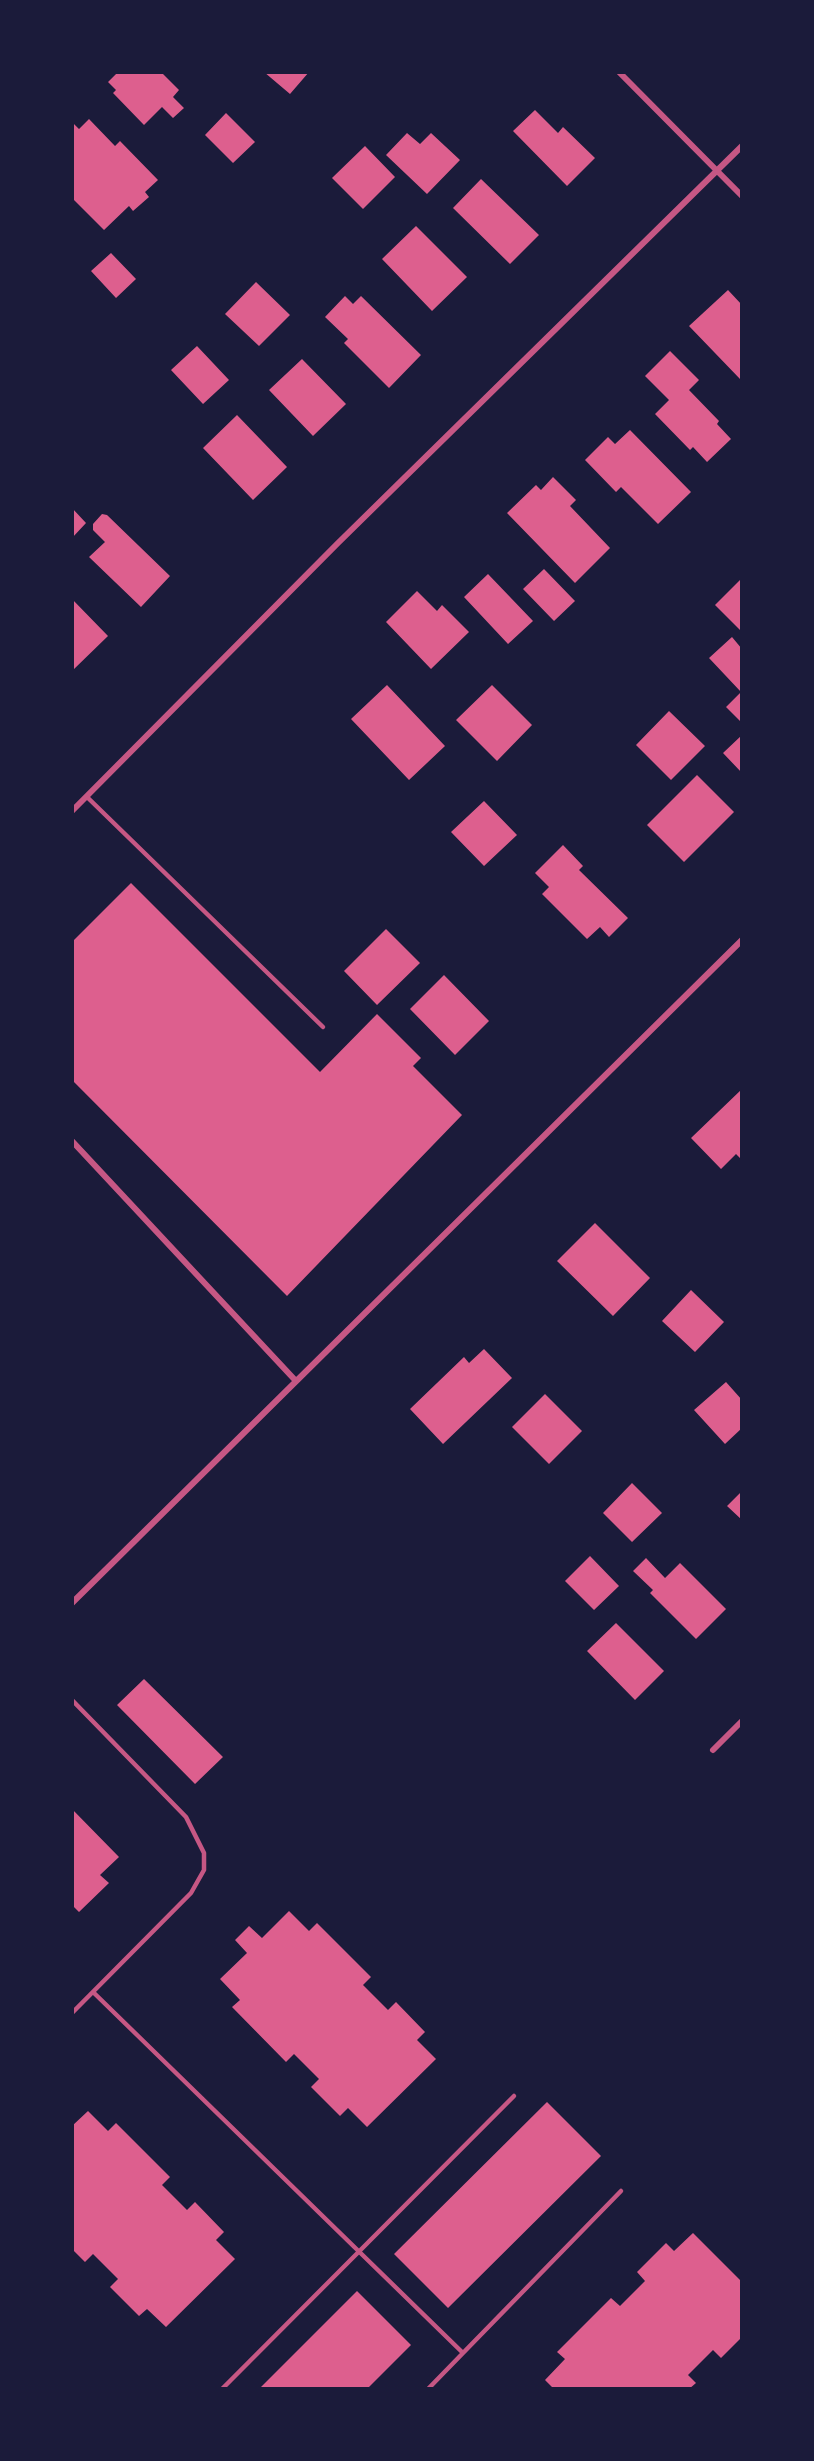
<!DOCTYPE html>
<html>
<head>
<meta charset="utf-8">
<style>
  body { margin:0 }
  #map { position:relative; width:814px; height:2461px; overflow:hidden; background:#1b1b3a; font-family:"Work Sans",sans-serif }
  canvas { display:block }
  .frame { position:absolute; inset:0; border:74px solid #1b1b3a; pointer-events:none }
</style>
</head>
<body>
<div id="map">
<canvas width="814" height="2461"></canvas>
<div class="frame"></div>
</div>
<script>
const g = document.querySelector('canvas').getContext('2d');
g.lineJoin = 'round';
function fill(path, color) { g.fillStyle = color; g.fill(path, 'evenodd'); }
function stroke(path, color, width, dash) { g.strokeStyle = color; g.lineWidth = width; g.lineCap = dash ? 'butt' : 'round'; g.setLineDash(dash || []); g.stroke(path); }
fill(new Path2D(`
  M118,72H161L179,90L173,97L184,108L173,118L162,107L144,125L113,93L116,90L108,82Z
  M264,72H309L290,94Z
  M535,110L558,133L563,127L595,158L567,186L513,131Z
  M226,113L255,142L233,163L205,135Z
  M89,119L115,146L120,141L158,180L145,192L149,197L133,211L129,206L104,230L72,198V122L79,129Z
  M407,133L420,144L431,133L460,160L427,194L386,155Z
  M365,146L395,177L363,209L332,178Z
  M481,179L539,235L510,264L453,208Z
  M416,226L467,277L432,311L382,259Z
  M111,253L136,279L116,298L91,271Z
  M256,282L290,315L259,346L225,314Z
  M728,290L742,305V377L740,379L689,326Z
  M345,296L353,304L361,296L421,355L389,388L344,343L348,339L325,317Z
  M197,346L229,380L203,404L171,370Z
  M670,351L699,380L689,390L719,421L717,424L731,439L707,462L693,447L690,450L655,414L669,400L645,376Z
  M302,359L346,404L313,436L269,390Z
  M237,415L287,467L253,500L203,448Z
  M630,430L691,492L658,524L621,487L616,492L585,460L608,437L615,444Z
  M553,477L576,500L570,506L610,548L575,583L507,513L536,485L541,490Z
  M72,508L86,523L72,538Z
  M102,514L107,515L170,576L141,607L89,557L105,542L93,530V524Z
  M544,569L575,601L554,621L523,589Z
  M488,574L533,621L508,644L464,597Z
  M741,579L742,581V632L715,605Z
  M417,591L437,611L442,605L469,632L431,669L386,622Z
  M72,599L108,636L72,671Z
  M732,637L742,649V723L726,707L741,692L709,658Z
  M387,685L445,746L409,780L351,719Z
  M492,685L532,725L497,761L456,720Z
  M669,711L705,746L671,780L636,745Z
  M742,735V773L723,753Z
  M697,775L734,812L684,862L647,825Z
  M484,801L517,835L484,866L451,832Z
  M563,845L583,866L579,870L628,918L609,937L600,927L587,939L542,894L549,887L535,873Z
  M131,883L320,1072L377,1014L421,1058L413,1066L462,1115L287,1296L72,1080V942Z
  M386,929L420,963L377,1005L344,971Z
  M444,975L489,1021L455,1055L410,1009Z
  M742,1089V1160L736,1154L721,1169L691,1138Z
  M595,1223L650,1278L613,1316L557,1261Z
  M691,1290L724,1322L695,1352L662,1321Z
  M484,1349L512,1378L443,1444L410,1409L464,1357L469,1363Z
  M726,1382L742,1400V1428L725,1444L694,1410Z
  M545,1394L582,1431L549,1464L512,1427Z
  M632,1483L662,1513L632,1542L603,1513Z
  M742,1491V1520L727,1506Z
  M590,1556L619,1586L594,1610L565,1581Z
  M646,1558L665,1578L680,1563L726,1609L696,1639L650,1593L653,1590L633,1571Z
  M616,1623L664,1671L635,1700L587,1651Z
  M144,1679L223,1757L195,1784L117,1705Z
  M72,1809L119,1857L100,1875L109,1883L79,1912L72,1905Z
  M289,1911L309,1931L317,1923L371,1977L363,1985L388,2010L396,2002L425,2032L417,2040L436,2059L367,2127L348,2108L340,2116L311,2087L319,2079L294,2054L286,2062L232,2007L240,2000L220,1979L247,1953L235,1940L249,1926L262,1938Z
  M547,2102L601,2156L448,2308L394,2254Z
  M88,2111L108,2131L116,2123L170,2177L162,2185L187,2210L195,2202L224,2232L216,2240L235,2259L166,2327L147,2309L139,2316L110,2287L118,2279L93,2254L85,2262L72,2249V2126Z
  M693,2233L742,2282V2337L721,2358L713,2350L688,2375L696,2383L689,2389H554L545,2380L565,2359L557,2352L611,2298L620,2306L645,2281L637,2272L666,2243L674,2251Z
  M357,2291L411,2345L367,2389H259Z`), '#dd5f8e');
stroke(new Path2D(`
  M87,797L323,1027
  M72,1700L186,1817L204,1853V1870L191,1893L72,2013
  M93,1992L463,2353L428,2389
  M463,2353L621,2191
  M222,2389L514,2096`), '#c65784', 4.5);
stroke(new Path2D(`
  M619,72L742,196
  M72,811L338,543L742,146
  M72,1141L295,1380
  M72,1603L742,940
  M713,1750L742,1721`), '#c65784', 6);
</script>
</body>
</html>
